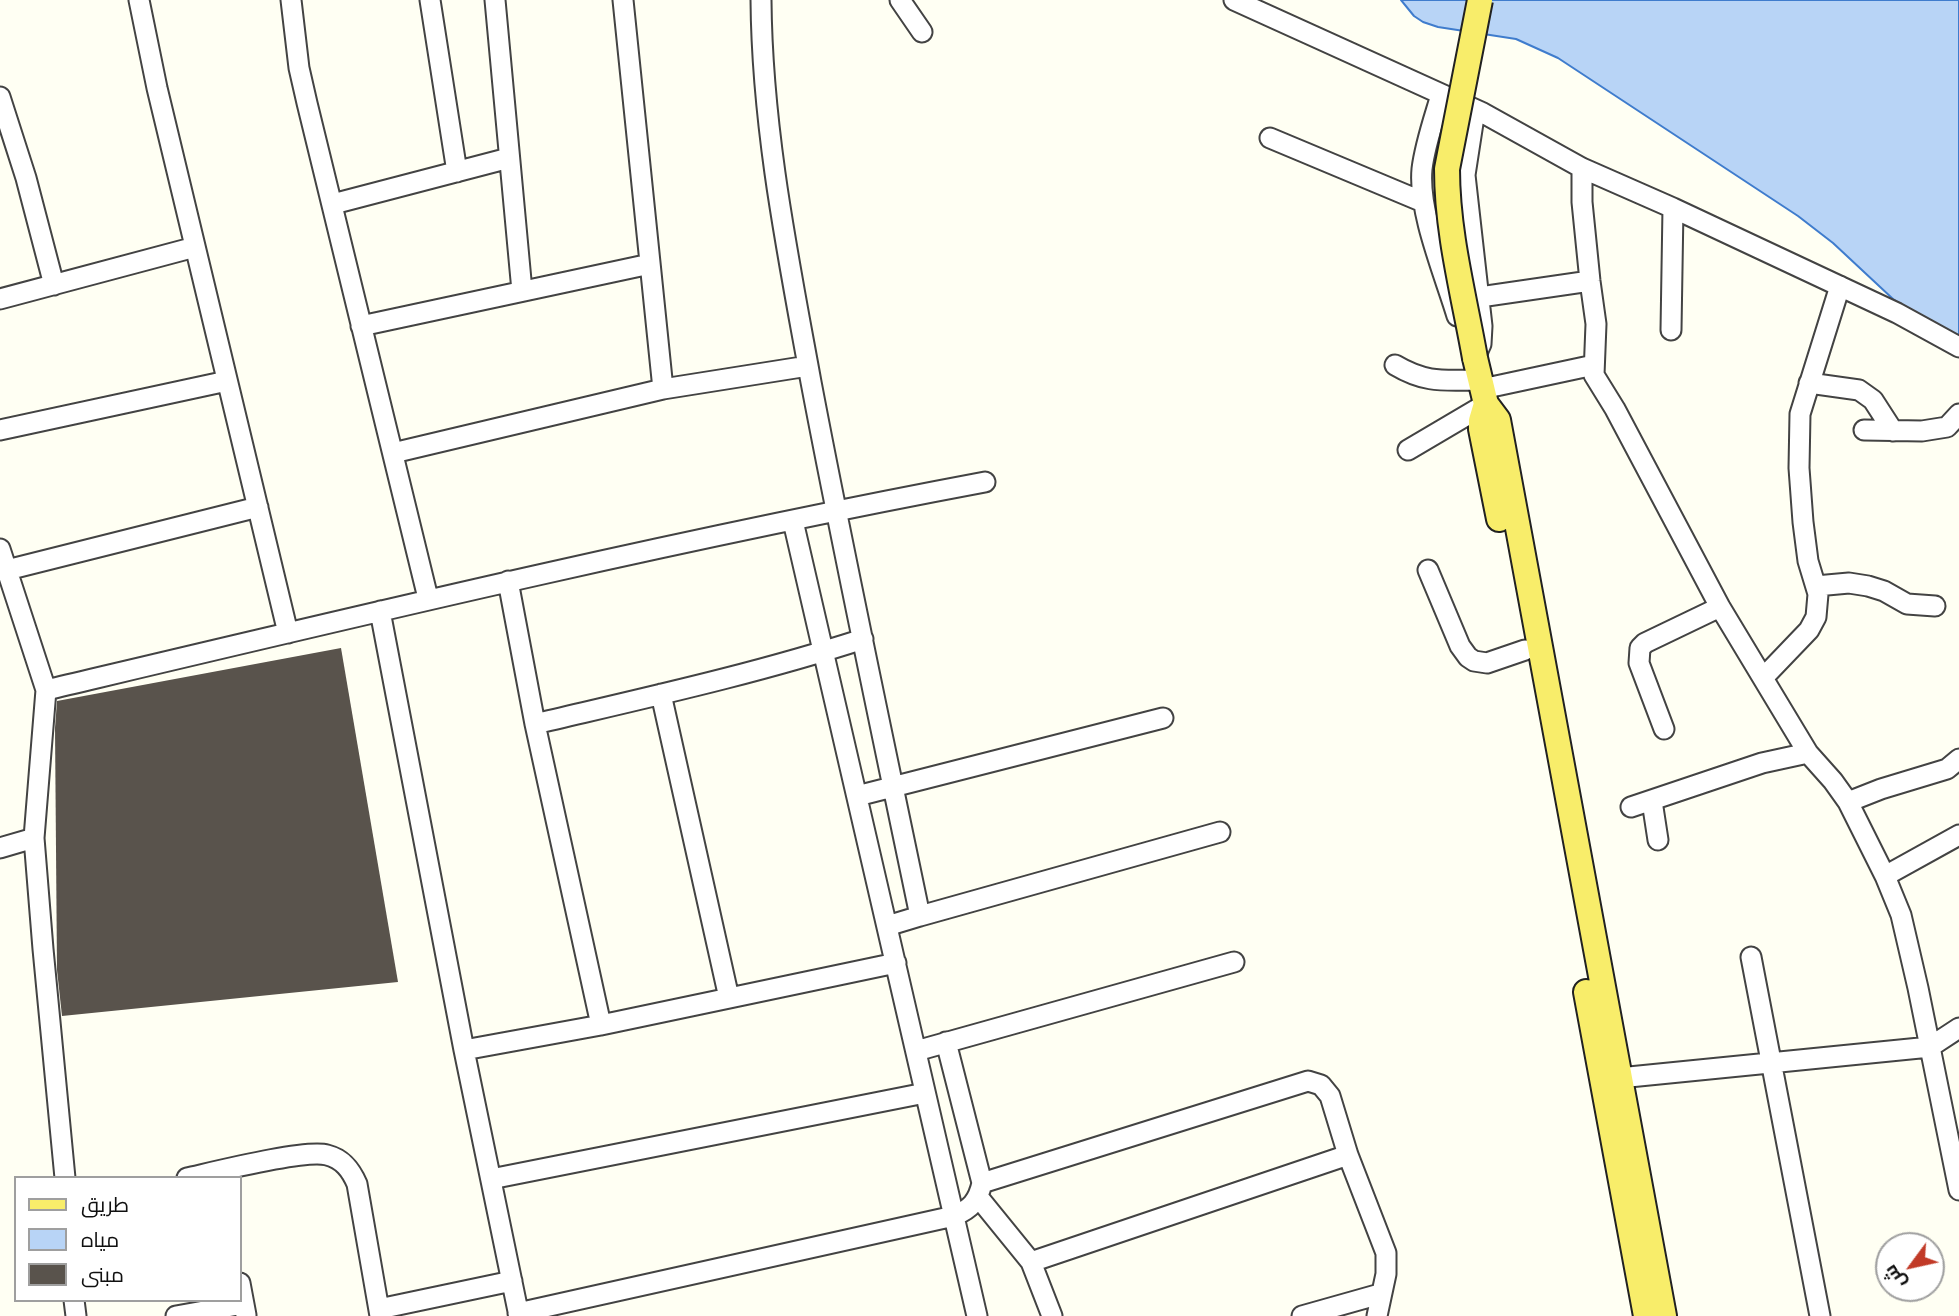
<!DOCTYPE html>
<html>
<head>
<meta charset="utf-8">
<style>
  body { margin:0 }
  #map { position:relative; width:1959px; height:1316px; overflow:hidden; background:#fffff3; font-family:Lora,Cairo,serif }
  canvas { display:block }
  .legend { position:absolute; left:14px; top:1176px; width:228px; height:126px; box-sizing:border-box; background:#fff; border:2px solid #9f9f9f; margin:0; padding:9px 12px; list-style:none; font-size:21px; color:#101010 }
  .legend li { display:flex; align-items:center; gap:14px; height:35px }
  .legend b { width:35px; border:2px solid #9f9f9f }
  .north { position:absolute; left:1875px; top:1232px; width:70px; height:70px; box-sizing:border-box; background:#fff; border:2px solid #9f9f9f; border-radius:50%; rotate:237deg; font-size:19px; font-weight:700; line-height:28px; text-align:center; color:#101010 }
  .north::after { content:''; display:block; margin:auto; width:24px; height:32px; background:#c13a27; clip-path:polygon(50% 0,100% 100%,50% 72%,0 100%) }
</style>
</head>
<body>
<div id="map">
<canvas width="1959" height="1316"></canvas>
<ul class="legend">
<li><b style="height:9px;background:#f8ed6a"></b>طريق</li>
<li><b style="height:19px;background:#b8d4f6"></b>مياه</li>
<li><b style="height:19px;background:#59534c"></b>مبنى</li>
</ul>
<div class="north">ش</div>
</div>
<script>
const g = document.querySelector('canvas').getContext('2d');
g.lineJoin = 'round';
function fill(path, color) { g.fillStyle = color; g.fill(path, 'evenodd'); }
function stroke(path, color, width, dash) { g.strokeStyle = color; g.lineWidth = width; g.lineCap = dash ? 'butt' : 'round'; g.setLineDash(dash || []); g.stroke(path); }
const water = new Path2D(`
  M1401,0H1959V339L1933,326L1893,299L1833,243L1798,216L1558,58L1516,39L1438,27L1423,22L1414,16Z`);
fill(water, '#b8d4f6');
stroke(water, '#3f7ccd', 2);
fill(new Path2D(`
  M341,648L398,982L62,1016L57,970L55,728L57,701Z`), '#59534c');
const minor = new Path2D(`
  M139,0L157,88L288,633
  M291,0L299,68L307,103L428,598
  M430,0L457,172
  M495,0L522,291
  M623,0L663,389
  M761,0C762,129 788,256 811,382C845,561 883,738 920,916L887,926
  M900,0L922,32
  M1234,0L1483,113L1582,168L1673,208L1897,313L1959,347
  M1441,95C1434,119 1425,144 1422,169C1418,212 1444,273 1457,316
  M0,97L26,178L54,285
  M1475,110L1465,175L1482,326L1481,344L1476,355
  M1270,138L1423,202
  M1582,168V202L1590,281L1596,324L1594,375L1615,409L1720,607L1808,753L1833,781L1848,802L1885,876L1901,915L1918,988L1959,1190
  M333,204L509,158
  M1480,297L1590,281
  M0,299L195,247
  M361,326L650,264
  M1671,330L1673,208
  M1395,365C1427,384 1445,380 1480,380
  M1809,383L1859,390L1873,400L1893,431
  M1482,389L1594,365
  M0,430L227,381
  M1864,430L1922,431L1947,427L1959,414
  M1408,450L1486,404
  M393,453L663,389L808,366
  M793,521L977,1316
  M0,549L46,690L34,838L43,949L65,1178
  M7,570L258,507
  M1428,570L1460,646L1468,657L1474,661L1487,663L1525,650
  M508,581L535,724L601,1025
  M1816,586L1849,583L1868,586L1884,591L1907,604L1935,606
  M380,611L464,1050L519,1316
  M1763,678L1809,630L1816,617L1818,594L1808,561L1803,522L1799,468L1800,414L1840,286
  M46,690C358,616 670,541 985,482
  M661,694L729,998
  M535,724C645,698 755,674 863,639
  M1664,729L1639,663L1640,648L1645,643L1720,607
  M857,796L1163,718
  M1652,801L1658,840
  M1848,802L1881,789L1947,769L1959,759
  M1631,807L1762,763L1808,753
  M0,848L34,838
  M1885,876L1959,835
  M920,916L1220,832
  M1751,957L1820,1316
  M464,1050L601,1025L896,963
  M916,1051L1234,962
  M1619,1078L1930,1047L1959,1028
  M187,1178C214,1172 305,1149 327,1155C343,1159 351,1170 357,1184L380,1316
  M491,1179L925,1093
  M982,1183L1308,1081L1321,1085L1330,1096L1348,1155L1386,1253V1274L1377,1316
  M979,1198L1031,1262L1052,1316
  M1031,1262L1348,1155
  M240,1283L246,1315
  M74,1300L76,1316
  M379,1309L512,1281
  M518,1313L954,1216C971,1209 978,1201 982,1183L946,1042
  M176,1316L243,1304
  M1302,1316L1380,1294`);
const major = new Path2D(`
  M1475,358L1486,404L1498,420L1664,1316
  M1486,404L1481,421V429L1499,519
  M1586,992L1646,1316`);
stroke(minor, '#434343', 23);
stroke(major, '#212121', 28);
stroke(minor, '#fff', 19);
stroke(major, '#f8ed6a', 24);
const majorBridge = new Path2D(`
  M1475,358C1464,296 1447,233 1447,169L1480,0`);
stroke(majorBridge, '#212121', 28, []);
stroke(majorBridge, '#f8ed6a', 24);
</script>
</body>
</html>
